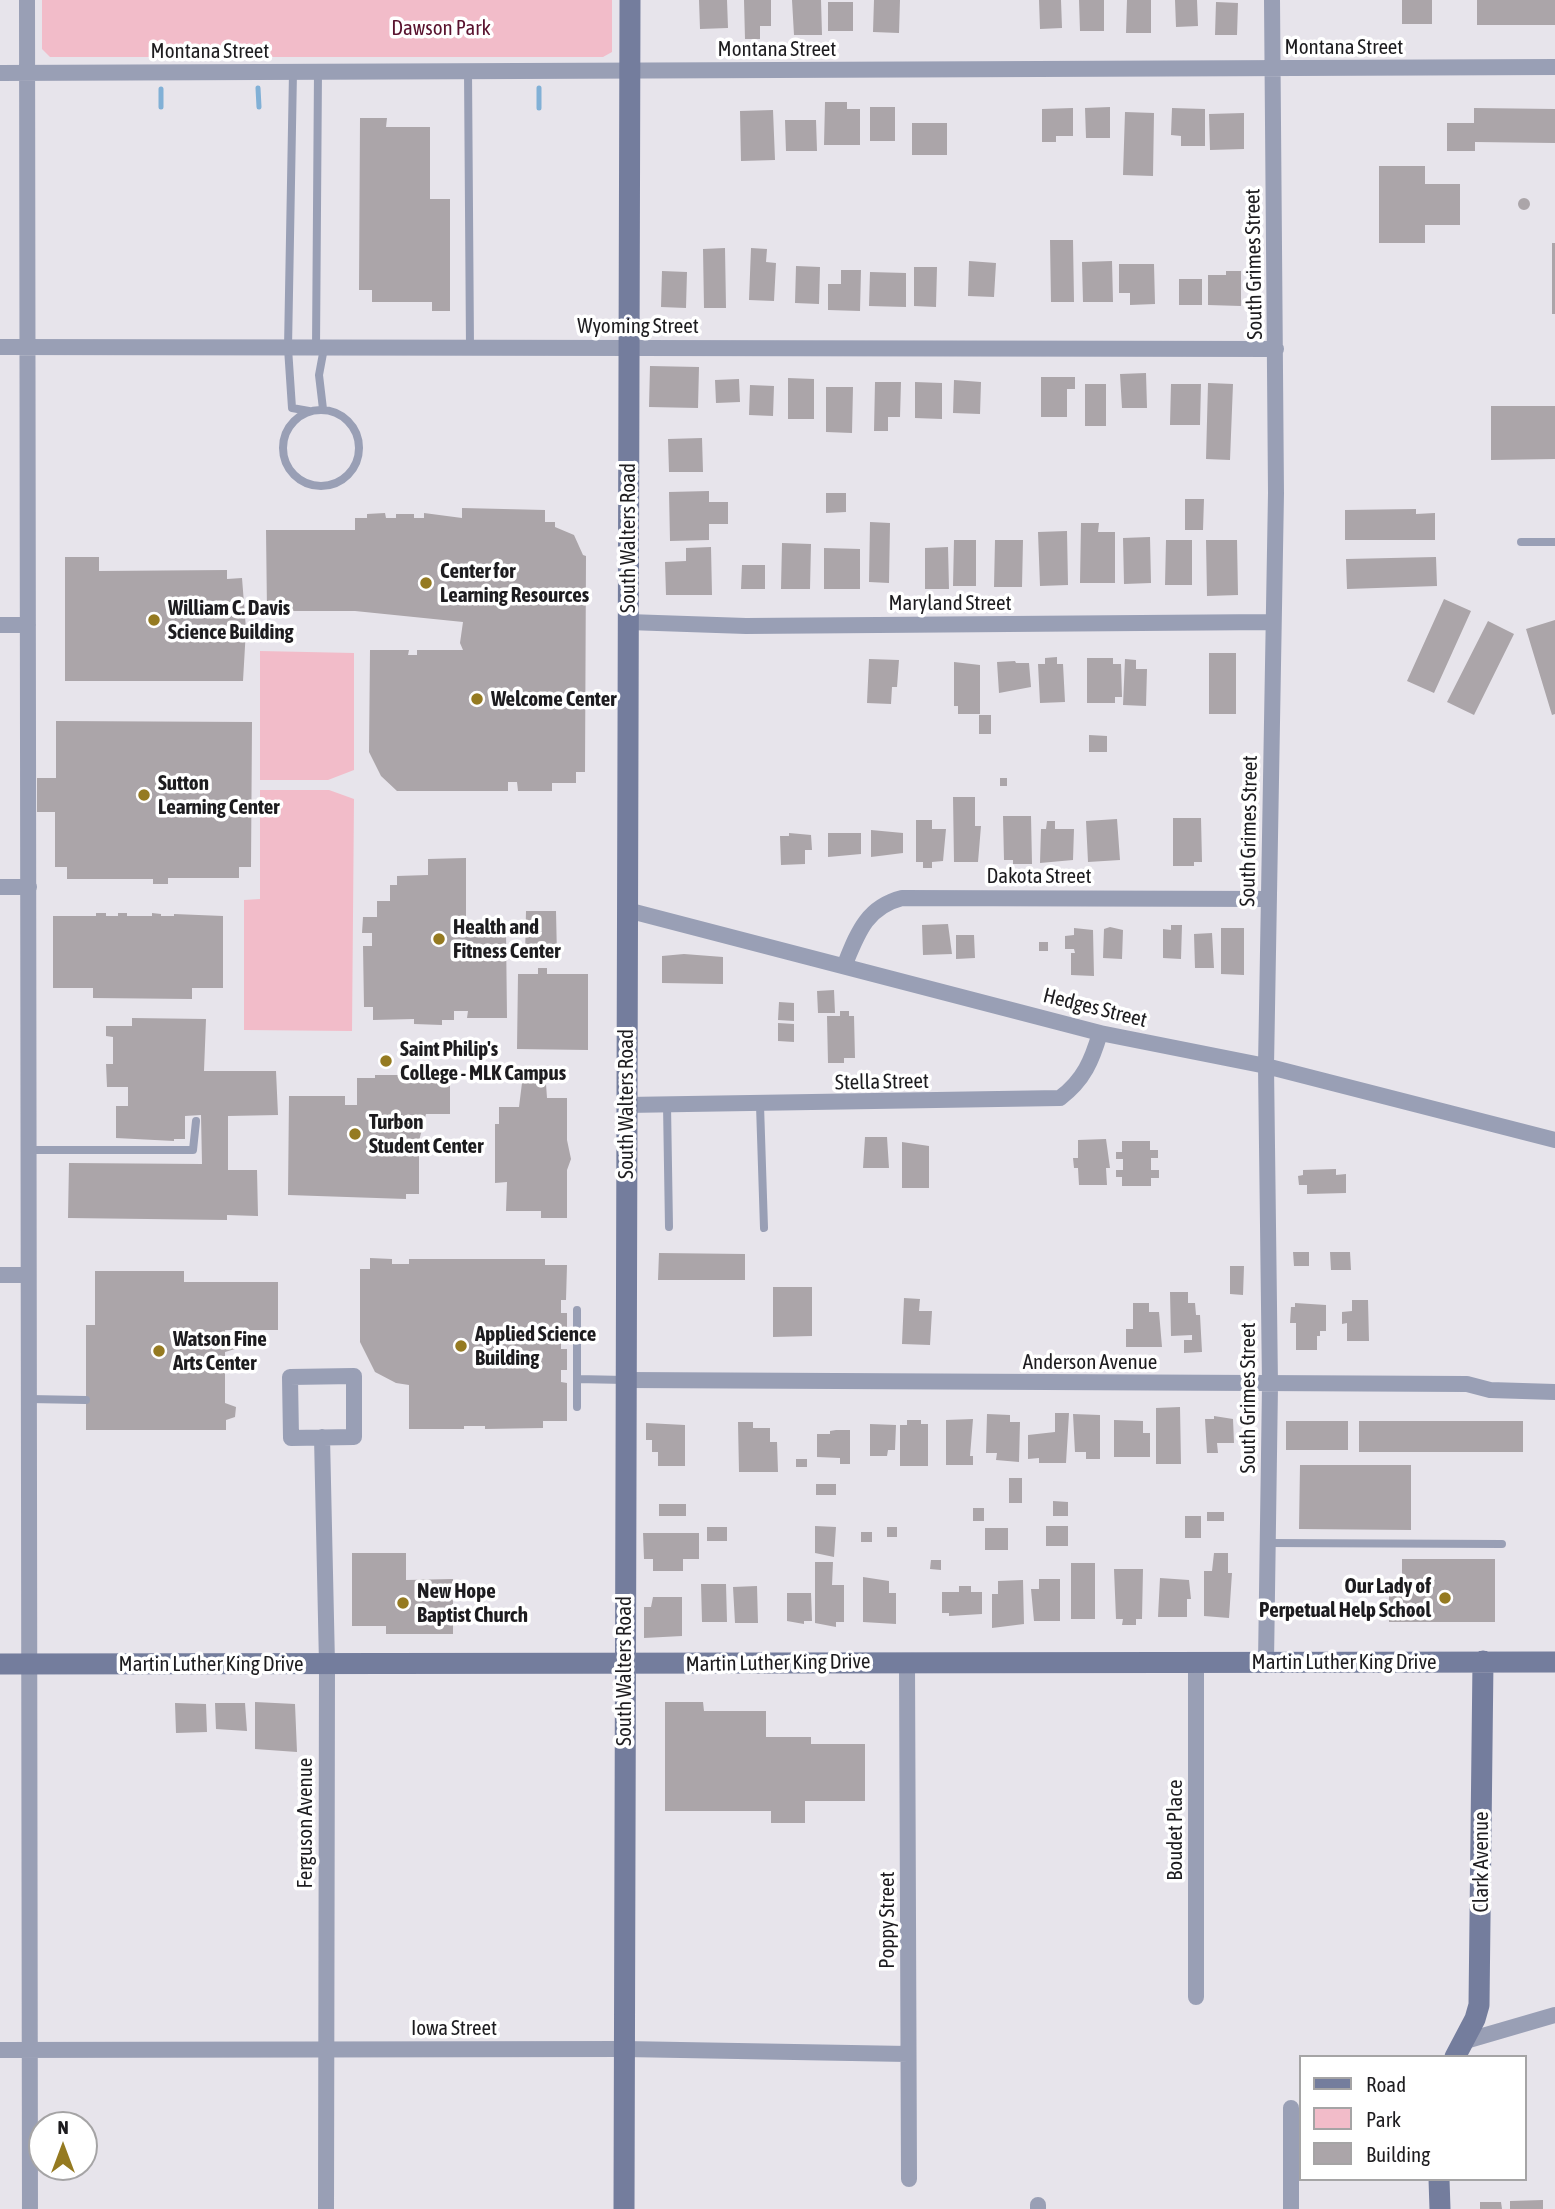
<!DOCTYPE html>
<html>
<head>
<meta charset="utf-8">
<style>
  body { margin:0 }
  #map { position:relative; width:1555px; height:2209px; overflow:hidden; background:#e7e4eb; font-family:"Asap Condensed",sans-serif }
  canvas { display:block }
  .legend { position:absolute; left:1299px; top:2055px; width:228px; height:126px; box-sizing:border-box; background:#fff; border:2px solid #a5a4a5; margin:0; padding:9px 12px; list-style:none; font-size:21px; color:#1d1c1f }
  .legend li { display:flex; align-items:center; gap:14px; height:35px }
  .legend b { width:35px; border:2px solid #a5a4a5 }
  .north { position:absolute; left:28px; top:2111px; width:70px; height:70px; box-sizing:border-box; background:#fff; border:2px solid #a5a4a5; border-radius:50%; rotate:0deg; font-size:19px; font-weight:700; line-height:28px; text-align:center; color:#1d1c1f }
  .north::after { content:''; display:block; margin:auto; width:24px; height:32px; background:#957a21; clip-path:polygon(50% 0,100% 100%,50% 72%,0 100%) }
</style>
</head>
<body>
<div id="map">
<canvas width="1555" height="2209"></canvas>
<ul class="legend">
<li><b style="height:9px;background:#747d9d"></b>Road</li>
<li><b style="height:19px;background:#f2bcc9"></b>Park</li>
<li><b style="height:19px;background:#aba5a9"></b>Building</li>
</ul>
<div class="north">N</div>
</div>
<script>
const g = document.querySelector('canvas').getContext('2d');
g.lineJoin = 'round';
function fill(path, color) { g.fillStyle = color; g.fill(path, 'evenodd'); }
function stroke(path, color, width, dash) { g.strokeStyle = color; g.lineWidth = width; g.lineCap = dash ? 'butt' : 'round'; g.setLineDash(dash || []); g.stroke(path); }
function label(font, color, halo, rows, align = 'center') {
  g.font = font + ' "Asap Condensed",sans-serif'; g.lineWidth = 7; g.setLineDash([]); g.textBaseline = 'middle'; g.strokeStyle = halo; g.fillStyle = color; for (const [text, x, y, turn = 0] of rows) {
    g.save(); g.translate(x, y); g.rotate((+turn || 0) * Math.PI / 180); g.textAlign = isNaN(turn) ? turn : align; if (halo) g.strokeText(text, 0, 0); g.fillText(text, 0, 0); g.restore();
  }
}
fill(new Path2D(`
  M42,0H612V52L603,57H50L42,49Z
  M260,651L354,653V770L328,780H260Z
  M260,790H329L354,799L352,1031L244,1030V900L260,899Z`), '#f2bcc9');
stroke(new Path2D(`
  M258,88L259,107
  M539,88V108
  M161,89V107`), '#81b0d6', 5);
fill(new Path2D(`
  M699,0H727L728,28L700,29Z
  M744,0H771V26H760V39H745Z
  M792,0H821L822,35H794Z
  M874,0H900L899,33L873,32Z
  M1039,0H1061L1062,28L1040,29Z
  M1079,0H1104V31H1080Z
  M1127,0H1151V33H1126Z
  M1175,0H1197L1198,26L1176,27Z
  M1402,0H1432V24H1402Z
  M1477,0H1555V25H1477Z
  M828,2H853V31H828Z
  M1216,2L1238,3L1237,35H1215Z
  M825,102H847V109H860V145H824Z
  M870,107H895V141H870Z
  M1110,107V138H1086L1085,108Z
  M1073,108V136H1056V142H1042V109Z
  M1172,108L1205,109V146H1181V136L1171,135Z
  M1474,108L1555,109V143L1475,142V151H1447V123H1474Z
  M773,110L775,160L741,161L740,111Z
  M1125,112L1154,113L1153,176L1123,175Z
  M1244,113V149L1210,150L1209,114Z
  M360,118H387L386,127H430V199H450V311H432V302H372V290H359Z
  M785,120H816L817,151H786Z
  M912,123H947V155H912Z
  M1379,166H1425V184H1460V225H1425V243H1379Z
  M1518 204a6 6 0 1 1 12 0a6 6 0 1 1-12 0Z
  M1050,240H1073L1074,302H1051Z
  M1552,243H1555V314H1552Z
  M725,248L726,308H704L703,249Z
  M751,248L767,249L766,262L776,263L774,301L749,300Z
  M969,261L996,263L994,297L968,296Z
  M1112,261L1113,302H1083L1082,262Z
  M1119,264H1154L1155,304L1130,305V293H1119Z
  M796,266L820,267L819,304L795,303Z
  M914,267H937L936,307L914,306Z
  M841,270H861L860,311L828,310V284H841Z
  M662,271L687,272L686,308L661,307Z
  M1226,271H1241V306L1208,305V275H1226Z
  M870,272L906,273V307L869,306Z
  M1179,279H1202V305H1179Z
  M650,366L699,367L698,408L649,407Z
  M1146,373L1147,408H1122L1120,374Z
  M1041,377H1075V389H1067V417H1041Z
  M788,378L814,379V419H788Z
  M739,379L740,402L716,403L715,380Z
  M954,380L981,382L980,414L953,413Z
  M875,382H901L900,417H888V431H874Z
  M915,382L942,383V419L915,418Z
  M1208,383L1233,384L1230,460L1206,459Z
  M1085,384H1106V426H1085Z
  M1171,384H1201L1200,425H1170Z
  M750,385L774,386L773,416L749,415Z
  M826,387H853L852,433L826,432Z
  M1491,406H1555V459L1491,460Z
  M702,438L703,472H669L668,439Z
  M709,491V502H728V524H709V540L670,541L669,492Z
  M826,493H846V512L826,513Z
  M1185,499H1204L1203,530H1185Z
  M462,508L545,510V522H555V527L574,535L583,555L586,556L585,772H576V783H552V791H518L517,782H508V791H397L381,776L369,752L370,650H409L408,655H417V650H463L460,643L463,622L355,611H267L266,530H355V518H367V514L385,513L386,518H396V514H414V518H424V513L462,518Z
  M1416,509V514L1435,513V540H1345V510Z
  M870,522L890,523L889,583L869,582Z
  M1081,523H1099L1098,532H1115V583H1080Z
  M1067,531L1068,585L1040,586L1038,532Z
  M1150,537L1151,583L1124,584L1123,538Z
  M954,540H976V586H953Z
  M995,540H1023L1022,587H994Z
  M1166,540H1192V585H1165Z
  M1206,540H1237L1238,595L1207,596Z
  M782,543L811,544L810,589H781Z
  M711,547L712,595H666L665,562L686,561V548Z
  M948,547L949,589H925V548Z
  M824,548L860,549V589H824Z
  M65,557H99V571L227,570V579L242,578L246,629L243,681H65Z
  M1436,557L1437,586L1347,589L1346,559Z
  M742,565H765V589H741Z
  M1444,599L1471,611L1434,693L1407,681Z
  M1555,620V714L1552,715L1526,629Z
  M1488,621L1514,634L1474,715L1447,702Z
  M1209,653H1236V714H1209Z
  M1057,657V664H1063L1065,702L1040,703L1038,664H1045V658Z
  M1087,658H1113V664H1121L1122,697H1115V703H1087Z
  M869,659L899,660L897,687H892L891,704L867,703Z
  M1125,659L1136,660V669H1147L1146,706L1123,705Z
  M1015,661L1016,663H1029L1031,687L999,693L997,662Z
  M954,662L980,665V714H958V706H954Z
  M979,715H991V734H979Z
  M56,721L252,722L251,867H239V878H168V884H153V879H67V867H55V812H37V778H56Z
  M1089,735L1107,736V752H1089Z
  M1000,778H1007V786H1000Z
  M953,797H975V826H981L978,862H954Z
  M1003,816H1031L1032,864H1013V860H1004Z
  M1173,818H1201L1202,862H1194V866H1173Z
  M1117,819L1120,860L1088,862L1086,821Z
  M916,820H932V829H946L943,861L932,862V868H923V862H916Z
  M1047,821H1055V829H1074L1073,860L1040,863L1041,829H1046Z
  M871,830L903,833V853L871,857Z
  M789,833L811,835L812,850H805V864L781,865L780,836H789Z
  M828,833H861V854L828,857Z
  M466,858V921H470V931H506L507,1018H467L468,1011H454V1020H442V1025L414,1024V1019L373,1020V1007H364L363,946H372V933H362L363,917H377V901H390V885H397V876L428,875V859Z
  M526,911H556L557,957L525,956Z
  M96,913H106V916H118V913H127V916H152V913L161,914V916H174V914L223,916V988H192V999L93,998V988H53V916H96Z
  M948,924L952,954L923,955L922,925Z
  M1171,925H1182L1181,959L1163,958V929L1171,930Z
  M1110,927L1123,930L1122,959L1103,958L1104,929Z
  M1074,928L1093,930L1094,976L1071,975V953H1075L1074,949H1065V936L1074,935Z
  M1221,928H1244V975L1221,974Z
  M1212,933L1214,968H1195L1194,934Z
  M956,935H974L975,958L956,959Z
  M1039,942H1048V951H1039Z
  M684,954L723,957V984L662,983V956Z
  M538,968H547V974H588V1050L517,1049L518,974H538Z
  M834,990L835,1013H818L817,991Z
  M779,1002L794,1003V1021L778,1020Z
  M840,1011H849V1016H854L855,1058H844V1063H828L827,1016H840Z
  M132,1018L206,1019L204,1071H276L278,1115L228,1116V1170H257L258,1216L227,1215V1220L68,1218L69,1163L202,1164L201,1115L185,1116V1139H174V1141L116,1138V1106H128V1087H107L106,1064H113V1037L106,1036V1026H132Z
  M778,1023L794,1024V1042L778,1041Z
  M375,1075H434V1079H450V1114H426L419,1141V1194H406V1199L288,1195L289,1096H345V1105H357V1078H375Z
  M537,1076L546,1084L547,1098H567V1140L571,1159L567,1170V1218H541V1211H506L507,1182L495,1183V1124H499V1107H519L522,1083Z
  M865,1137H887L889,1168H863Z
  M1106,1139L1110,1168H1106L1107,1185H1079L1078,1168H1074L1073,1158H1078V1140Z
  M1122,1141H1150V1150H1158V1158H1151V1170H1159V1178H1151V1186H1122V1177H1116V1170H1123V1159H1116V1152H1122Z
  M902,1142L929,1146V1188H902Z
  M1336,1169V1175L1346,1174V1193L1307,1194V1185H1299L1298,1176L1303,1175V1170Z
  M1293,1252H1309V1266H1294Z
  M1330,1252H1350L1351,1270H1331Z
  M659,1253L745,1254V1280H658Z
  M370,1258L392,1259V1264H409V1259H545V1265H567L566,1300H561V1313H567V1333L561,1334V1349H567V1370H561V1382L567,1383V1421H543V1428L485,1429V1426H464V1429H409V1385L396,1383L375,1372L360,1342V1269H370Z
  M1230,1266H1244L1243,1295L1230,1294Z
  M95,1271H184V1282H278V1330H225V1335L234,1339L235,1349L225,1352V1403L236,1407L235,1417L226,1420V1430H86V1325H95Z
  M773,1287H812V1336L773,1337Z
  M1170,1292H1188V1303H1195L1196,1315H1200L1202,1352L1184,1353V1340H1192V1335L1171,1336Z
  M904,1298L920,1299L919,1311H932L930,1345L902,1344Z
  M1352,1300H1368L1369,1341H1347V1323L1342,1324V1312L1352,1311Z
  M1133,1303H1149V1312H1159L1162,1347H1126V1329H1133Z
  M1295,1303L1326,1305V1331H1320V1336H1317V1350H1296V1323H1290L1291,1307H1295Z
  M1180,1407L1181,1464H1156V1408Z
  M1055,1413H1069L1066,1463H1039V1458L1028,1459V1435L1055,1432Z
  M987,1414L1010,1415V1422H1020L1019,1462L996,1460L997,1453H986Z
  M1073,1414L1100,1415V1459H1086V1452H1075Z
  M1214,1416L1233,1419L1234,1443H1217L1218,1453H1207L1205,1419H1214Z
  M973,1419L970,1456H973V1465H946V1420Z
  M907,1420H921V1424H928V1466H900V1425H907Z
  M1114,1420L1143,1421V1433H1150V1457H1114Z
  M1286,1421H1348V1450H1286Z
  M1359,1421H1523V1452H1359Z
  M738,1422H753V1428H770V1442H777L778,1472H739Z
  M646,1423L685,1425V1466H658V1452H652V1440H646Z
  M870,1424L896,1425L895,1450H888L887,1456H870Z
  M836,1430H850V1464H840V1458L817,1457V1434H830V1431Z
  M796,1459H807V1467H796Z
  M1300,1465H1411V1530L1299,1529Z
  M1009,1478H1022V1503H1009Z
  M816,1484H836V1495H816Z
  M1053,1501L1068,1502V1516H1053Z
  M659,1504H686V1516H659Z
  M973,1508H984V1521H973Z
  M1207,1512H1224V1521H1207Z
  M1185,1516H1201V1538H1185Z
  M815,1526L836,1527L834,1557L815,1553Z
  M1046,1526H1068V1546H1046Z
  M707,1527H727V1541H707Z
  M887,1527H897V1537H887Z
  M985,1528H1008V1550H985Z
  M861,1532H872V1542H861Z
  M643,1533H699V1559H683V1571H653V1559H644Z
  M352,1553H406V1580L453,1579V1634H386V1626H352Z
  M1214,1553H1228V1573H1232L1229,1618L1204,1616V1571H1212Z
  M1402,1559H1495V1622H1389V1585H1402Z
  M931,1560H941V1570L930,1569Z
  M815,1562H833L832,1585H844V1622H836V1627L815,1623Z
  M1071,1563H1095V1619H1071Z
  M1114,1569H1143L1142,1619H1136V1625H1122L1123,1619H1116Z
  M863,1577L889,1581V1593H896V1624L863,1622Z
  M1160,1578L1189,1580L1191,1599H1187V1617H1158Z
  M1039,1579H1060V1621H1034L1031,1589H1039Z
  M1023,1580L1024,1624L992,1628V1594H998V1581Z
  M701,1584H726L727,1622H702Z
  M757,1586L758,1623H735L733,1587Z
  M959,1586H971V1592H982V1614L949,1616V1613H942V1592H959Z
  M787,1593H811L812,1621H804V1624L787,1621Z
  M653,1597H682V1636L644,1638V1607H651Z
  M255,1702L295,1704L297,1752L255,1749Z
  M665,1702H703L704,1711H766V1737H811V1744H865V1801H805V1823H771V1811H665Z
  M175,1703L206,1704L207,1732L176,1733Z
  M215,1703H245L247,1731L216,1729Z
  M1543,2200V2209H1510V2201Z
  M1480,2202H1501L1502,2209H1480Z`), '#aba5a9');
stroke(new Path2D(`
  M468,71L470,348
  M293,72L288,348L292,408L309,411
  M316,348L318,71
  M323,409L319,375L324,348
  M283 448a38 38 0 1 1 76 0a38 38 0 1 1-76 0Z
  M1521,542H1555
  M667,1105L669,1227
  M760,1105L764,1228
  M28,1150H193L196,1121
  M577,1310V1379L625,1380
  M577,1379V1407
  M29,1399L86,1400
  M1268,1543L1502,1544`), '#999fb5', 8);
stroke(new Path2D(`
  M27,0L30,2209
  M0,73L1555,67
  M0,347L1276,349
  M628,622L746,626L1272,622
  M0,625H28
  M0,887H29
  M627,910L1100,1033L1266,1066L1555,1140
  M845,964C858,932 867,907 902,898L1269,899
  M626,1105L1060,1098C1084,1080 1092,1060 1100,1033
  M0,1275H28
  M354,1376V1437L291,1438L290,1377Z
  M625,1380L1467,1384L1490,1390L1555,1392
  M322,1437L327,1664L326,2209
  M907,1661L909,2179
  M1266,1662L1270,1385L1266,1066L1276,493L1272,0
  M1196,1997V1662
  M1462,2042L1555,2015
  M0,2050L624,2049L908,2054
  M1038,2209V2205
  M1291,2209V2108`), '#999fb5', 16);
stroke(new Path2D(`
  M0,1664L1555,1662
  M1455,2057L1475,2019L1479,2005L1483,1661
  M1439,2179L1440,2209
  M624,2209L630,0`), '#747d9d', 21);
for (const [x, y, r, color] of [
  [426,583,7,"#957a21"],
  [154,620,7,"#957a21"],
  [477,699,7,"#957a21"],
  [144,795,7,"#957a21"],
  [439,939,7,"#957a21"],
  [386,1061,7,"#957a21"],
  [355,1134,7,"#957a21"],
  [461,1346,7,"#957a21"],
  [159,1351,7,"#957a21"],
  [1445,1598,7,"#957a21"],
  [403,1603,7,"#957a21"]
]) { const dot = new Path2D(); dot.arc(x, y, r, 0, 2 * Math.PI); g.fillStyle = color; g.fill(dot); stroke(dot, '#fff', 2.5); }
label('21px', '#59122e', '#fff', [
  ["Dawson Park",441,28]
]);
label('21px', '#1d1c1f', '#fff', [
  ["Montana Street",1344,47],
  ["Montana Street",777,49],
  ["Montana Street",210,51],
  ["South Grimes Street",1254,264,-91],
  ["Wyoming Street",638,326],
  ["South Walters Road",628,538,-90],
  ["Maryland Street",950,603],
  ["South Grimes Street",1249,831,-89],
  ["Dakota Street",1039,876],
  ["Hedges Street",1095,1008,14],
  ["Stella Street",882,1082,-1],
  ["South Walters Road",626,1104,-90],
  ["Anderson Avenue",1090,1362],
  ["South Grimes Street",1248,1398,-90],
  ["Martin Luther King Drive",1344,1662],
  ["Martin Luther King Drive",778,1663,-1],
  ["Martin Luther King Drive",211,1664],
  ["South Walters Road",624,1671,-90],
  ["Ferguson Avenue",305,1823,-90],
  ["Boudet Place",1175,1830,-90],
  ["Clark Avenue",1481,1862,-90],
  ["Poppy Street",887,1920,-90],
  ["Iowa Street",454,2028]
]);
label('bold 21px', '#1d1c1f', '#fff', [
  ["Center for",440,571],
  ["Learning Resources",440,595],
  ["William C. Davis",168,608],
  ["Science Building",168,632],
  ["Welcome Center",491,699],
  ["Sutton",158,783],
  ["Learning Center",158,807],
  ["Health and",453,927],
  ["Fitness Center",453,951],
  ["Saint Philip's",400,1049],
  ["College - MLK Campus",400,1073],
  ["Turbon",369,1122],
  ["Student Center",369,1146],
  ["Applied Science",475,1334],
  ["Building",475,1358],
  ["Watson Fine",173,1339],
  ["Arts Center",173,1363],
  ["Our Lady of",1431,1586,"right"],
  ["Perpetual Help School",1431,1610,"right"],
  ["New Hope",417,1591],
  ["Baptist Church",417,1615]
], 'left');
</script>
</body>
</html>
